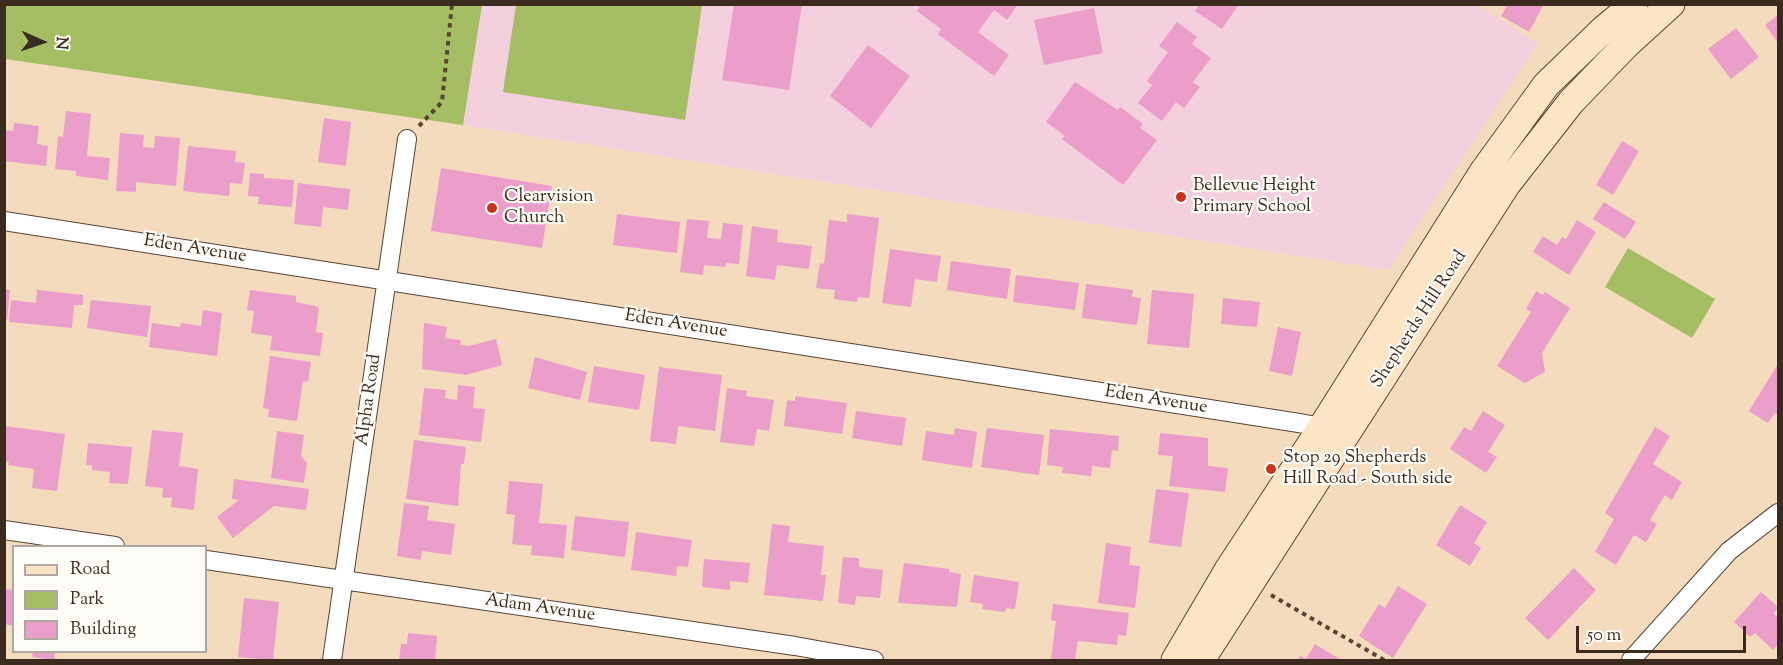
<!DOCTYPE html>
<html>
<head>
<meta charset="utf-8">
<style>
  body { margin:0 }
  #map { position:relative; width:1783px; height:665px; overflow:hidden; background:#f4dbbe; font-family:"Sorts Mill Goudy",serif }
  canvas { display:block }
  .frame { position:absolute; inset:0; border:6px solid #3b2a1e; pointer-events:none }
  .legend { position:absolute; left:12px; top:545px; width:195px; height:108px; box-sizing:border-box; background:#fdfcf7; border:2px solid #afa8a0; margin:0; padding:8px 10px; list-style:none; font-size:18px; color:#3b2a1e }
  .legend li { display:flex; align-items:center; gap:12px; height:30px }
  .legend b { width:30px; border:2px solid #afa8a0 }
  .north { position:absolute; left:12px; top:12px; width:60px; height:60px; -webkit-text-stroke:4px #fdfcf7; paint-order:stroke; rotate:93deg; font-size:16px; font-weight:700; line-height:24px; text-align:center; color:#3b2a1e }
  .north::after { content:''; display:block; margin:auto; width:21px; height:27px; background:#3b2a1e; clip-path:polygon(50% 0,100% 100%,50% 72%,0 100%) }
  .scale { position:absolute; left:1576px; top:626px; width:170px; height:27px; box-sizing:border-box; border:3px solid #3b2a1e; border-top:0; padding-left:8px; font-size:18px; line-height:21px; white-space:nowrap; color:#3b2a1e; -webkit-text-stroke:4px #fdfcf7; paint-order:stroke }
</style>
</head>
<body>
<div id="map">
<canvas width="1783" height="665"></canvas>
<div class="frame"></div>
<ul class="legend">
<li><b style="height:8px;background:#fce5c4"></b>Road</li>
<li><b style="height:16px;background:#a5be64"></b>Park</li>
<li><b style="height:16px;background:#eb9ec9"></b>Building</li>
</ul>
<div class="north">N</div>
<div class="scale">50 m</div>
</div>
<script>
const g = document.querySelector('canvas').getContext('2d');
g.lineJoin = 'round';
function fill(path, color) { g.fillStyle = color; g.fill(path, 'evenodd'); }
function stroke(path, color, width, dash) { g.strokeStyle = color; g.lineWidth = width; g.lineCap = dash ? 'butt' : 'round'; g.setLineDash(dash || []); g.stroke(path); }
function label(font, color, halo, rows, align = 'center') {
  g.font = font + ' "Sorts Mill Goudy",serif'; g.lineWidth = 4.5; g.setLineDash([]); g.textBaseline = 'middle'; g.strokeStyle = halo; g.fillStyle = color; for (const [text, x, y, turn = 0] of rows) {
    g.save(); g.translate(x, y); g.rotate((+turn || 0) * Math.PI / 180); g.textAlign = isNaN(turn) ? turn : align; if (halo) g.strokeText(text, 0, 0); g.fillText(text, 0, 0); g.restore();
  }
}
fill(new Path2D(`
  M1476,4L1538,44L1389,270L463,125L482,5Z`), '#f4cfdd');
fill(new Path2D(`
  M5,4H482V5L463,125L5,59Z
  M516,5H702L685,120L503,92Z
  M1628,248L1715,299L1692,338L1605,287Z`), '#a5be64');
fill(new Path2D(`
  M734,4H802L789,90L722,80Z
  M921,4H1018L1007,20L994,10L978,32L1009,55L994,76L938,34L941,29L917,11Z
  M1200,4H1239L1222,29L1195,11Z
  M1508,4H1544L1529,32L1501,16Z
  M1094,8L1103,53L1044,65L1034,20Z
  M1778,15V43L1765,25Z
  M1177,22L1197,37L1192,44L1211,58L1193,82L1200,87L1184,108L1176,102L1162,121L1138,103L1152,85L1147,81L1168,52L1159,46Z
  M1736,28L1759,57L1731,79L1708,49Z
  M868,45L910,76L871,128L830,96Z
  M1075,82L1118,110L1120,107L1143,124L1140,128L1157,140L1123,185L1062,139L1065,136L1046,122Z
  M66,111L91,114L87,156L110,158L108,180L76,176V171L55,169L58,136L63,137Z
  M324,118L351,122L346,166L318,162Z
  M14,123L39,126L37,144L48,146L46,166L4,161V130L13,131Z
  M120,133L144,135L143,147L154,148L155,136L180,138L176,186L136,182V192L116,191Z
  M1622,141L1639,151L1613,195L1596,185Z
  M188,146L236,151L235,162L245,163L242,184L230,183L229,196L183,191Z
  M441,168L552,186L542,248L431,231Z
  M250,173L264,174V178L294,180L292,207L258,204L259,197L248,196Z
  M298,183L350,189L348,210L323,207L321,227L294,224Z
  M1604,202L1636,222L1625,239L1593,219Z
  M617,214L680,222L677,253L613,245Z
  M847,214L879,218L869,298L858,297L857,302L834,299L835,290L816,288L820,263L824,264L829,220L847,222Z
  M687,219L709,221L707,238L721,239L723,223L743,225L739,264L726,263L725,267L704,265L703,275L680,272Z
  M1577,220L1596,232L1569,275L1533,252L1543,236L1557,245L1562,237L1566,239Z
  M752,226L778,230L777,242L812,246L809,269L777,265L775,280L746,276Z
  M890,249L941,256L937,282L915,279L911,307L882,303Z
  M951,261L1011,269L1007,299L947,290Z
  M1016,275L1079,283L1075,310L1013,302Z
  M1086,284L1133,290L1132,297L1141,298L1137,325L1082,318Z
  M4,289L10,290L7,320H4Z
  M37,290L83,295V305H74L72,328L9,322L11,300L36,303Z
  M250,290L296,296V302L319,307L316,332L323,333L320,356L270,350L272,336L251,333L254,311L247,310Z
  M1152,290L1194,294L1189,348L1147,344Z
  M1536,291L1543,295L1545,292L1570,308L1542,353L1545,372L1525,383L1497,366L1531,312L1526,309Z
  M1223,298L1260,302L1257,327L1221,324Z
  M91,300L151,306L147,337L87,328Z
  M203,310L222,313L217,356L149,347L152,323L180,327L181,323L201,326Z
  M424,323L447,327L445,338L461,340L460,345L469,346L496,339L502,365L466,375L422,369Z
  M1278,327L1301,332L1292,376L1269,371Z
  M270,356L311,362L308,382L303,381L297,421L268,417L269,409L263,408Z
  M535,357L587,372L580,400L528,388Z
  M1778,364V415L1775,413L1768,423L1749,411Z
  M594,366L645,375L639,410L588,402Z
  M659,367L722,375L715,431L678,426L676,444L650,441Z
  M458,385L475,387L473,408L485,409L481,442L419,435L424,388L446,390L445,398L457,400Z
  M727,388L747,391L746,396L774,400L769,431L757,429L754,446L720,442Z
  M795,396L847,403L842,434L784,426L787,400L795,401Z
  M856,411L906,418L902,446L852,438Z
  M1483,411L1505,425L1488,452L1497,457L1486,473L1450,449L1464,427L1471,431Z
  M4,426L65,434L57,491L32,488L34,469L8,465L9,462L4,461Z
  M1655,427L1670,436L1653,464L1682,482L1672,500L1665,495L1650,520L1657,524L1646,542L1634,535L1616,565L1595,552L1614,519L1605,513Z
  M955,428L977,432L972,468L922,460L926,431L954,435Z
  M987,428L1044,435L1039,475L981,467Z
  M1050,429L1119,436L1118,451L1112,450L1110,468L1092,466L1091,476L1062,473L1063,467L1047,465Z
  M152,430L183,433L179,466L198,469L194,510L171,507L172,498L162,497L163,488L145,486Z
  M277,431L304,435L301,456L307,463L304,483L271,478Z
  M1160,433L1208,438V466L1228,468L1225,492L1169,486L1173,456L1158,455Z
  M414,440L466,447L464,464H461L458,506L406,499Z
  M88,443L132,447L128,484L109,483L110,472L92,470V465H86Z
  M234,479L309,489L306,510L274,506L233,538L217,517L239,500L232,499Z
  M509,481L543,484L539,523L567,525L564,558L531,555L532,546L512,544L515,515L506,514Z
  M1156,489L1189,493L1181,547L1149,543Z
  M404,503L429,506L427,520L455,524L451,555L422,551L421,560L397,556Z
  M1460,505L1487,522L1474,543L1481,548L1470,566L1436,545Z
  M575,516L629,522L625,557L571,550Z
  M772,524L790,526L788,542L824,546L821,575H826L823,601L764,595Z
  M636,532L692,540L688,567L677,566L676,576L631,570Z
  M1106,543L1131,547L1129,565L1140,566L1135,608L1098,603Z
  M843,557L859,558V567L883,570L880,598L856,596L855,605L838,603Z
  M704,559L750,563L748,583L730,581V590L702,587Z
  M904,563L949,569V572L961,574L957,607L898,603Z
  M1574,568L1596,590L1548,640L1525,618Z
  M974,575L1019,582L1015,609L1006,608L1005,612L982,609L983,604L970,602Z
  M1398,586L1427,604L1393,658L1359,636L1379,604L1385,608Z
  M4,589L14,590V626L4,624Z
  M1761,592L1778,607L1774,614L1778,618V644L1773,650L1755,633L1750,637L1734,622Z
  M244,598L279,602L273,660L238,657Z
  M1053,604L1129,613L1126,636L1118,635L1117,645L1078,641L1075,660L1051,659L1056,621L1051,620Z
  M408,633L437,636L435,660H399L401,644H407Z
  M1315,644L1341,660H1298L1300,656L1306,659Z
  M33,652H55L54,660L32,657Z`), '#eb9ec9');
const minor = new Path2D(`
  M4,221L1299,423L1322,427L1329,432
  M4,530L115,546
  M206,560L795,646L874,660
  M332,660L407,139
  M1631,660L1729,551L1778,513`);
const secondary = new Path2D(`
  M1175,660L1228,570L1322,427L1483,172L1546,85L1604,29L1634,4
  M1201,660L1507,184L1571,102L1627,44L1671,4`);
stroke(minor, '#574536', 20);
stroke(secondary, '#574536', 29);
stroke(new Path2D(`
  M419,126L442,102L452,4
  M1271,595L1384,660`), '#574536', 4, [4.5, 4.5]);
stroke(minor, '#fff', 18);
stroke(secondary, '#fce5c4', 27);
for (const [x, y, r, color] of [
  [1181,197,6,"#c8321e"],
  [492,208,6,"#c8321e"],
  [1271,469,6,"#c8321e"]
]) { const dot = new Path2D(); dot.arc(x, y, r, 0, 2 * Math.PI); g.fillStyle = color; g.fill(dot); stroke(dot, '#fdfcf7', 2); }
label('18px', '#3b2a1e', '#fdfcf7', [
  ["Bellevue Height",1193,187],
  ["Primary School",1193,208],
  ["Clearvision",504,198],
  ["Church",504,219],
  ["Stop 29 Shepherds",1283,459],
  ["Hill Road - South side",1283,480]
], 'left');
label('18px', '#3b2a1e', '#fdfcf7', [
  ["Eden Avenue",195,250,9],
  ["Shepherds Hill Road",1420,320,-57],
  ["Eden Avenue",676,325,9],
  ["Alpha Road",370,400,-82],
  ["Eden Avenue",1156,401,9],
  ["Adam Avenue",540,609,8]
]);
</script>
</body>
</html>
